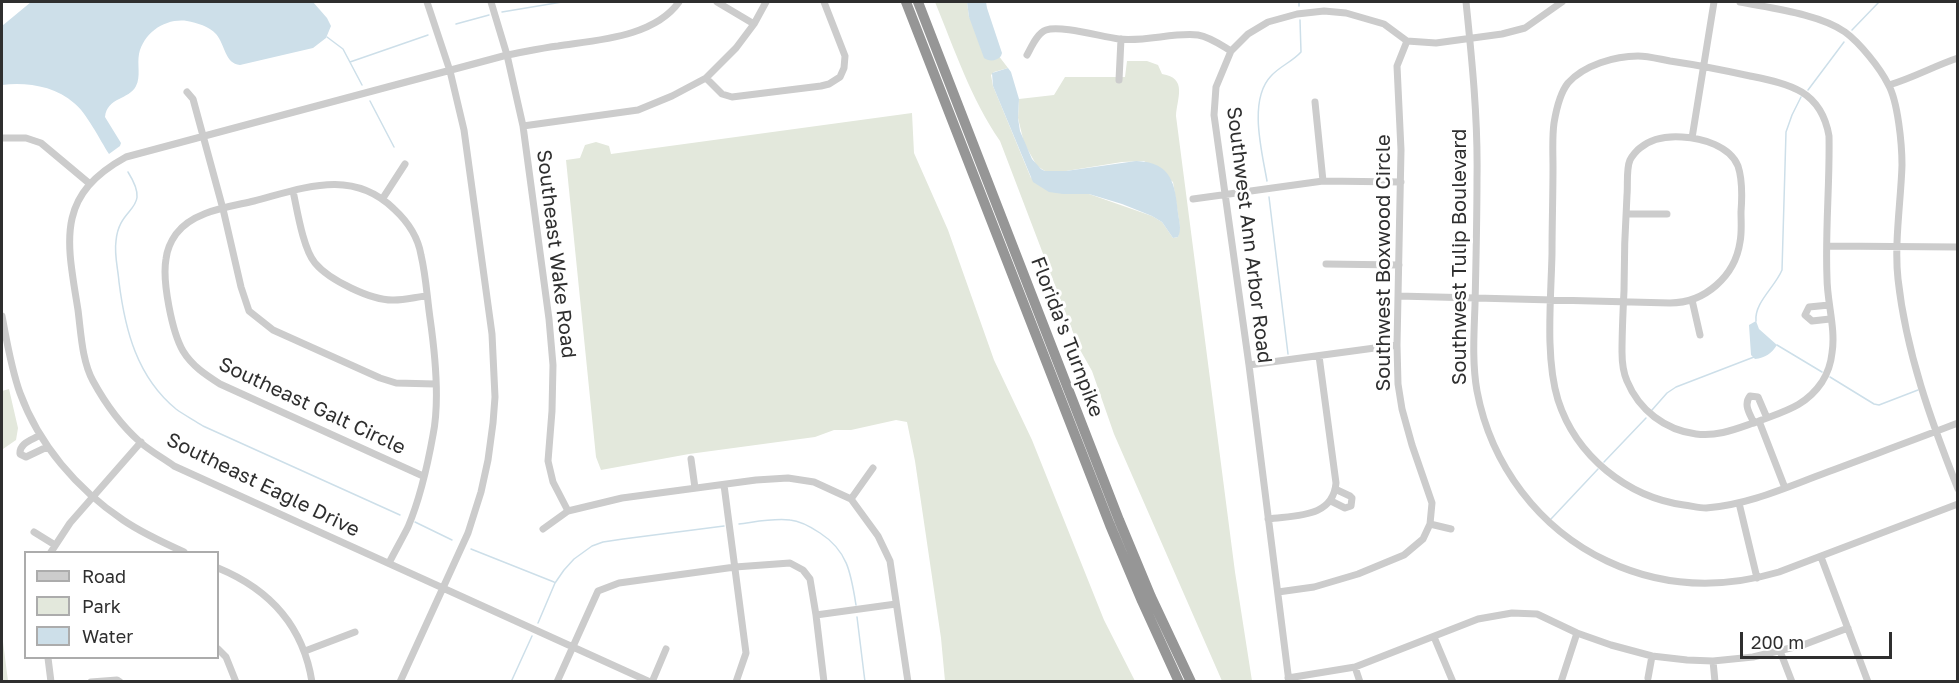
<!DOCTYPE html>
<html>
<head>
<meta charset="utf-8">
<style>
  body { margin:0 }
  #map { position:relative; width:1959px; height:683px; overflow:hidden; background:#fff; font-family:"Golos Text",sans-serif }
  canvas { display:block }
  .frame { position:absolute; inset:0; border:3px solid #2f2f2f; pointer-events:none }
  .legend { position:absolute; left:24px; top:551px; width:195px; height:108px; box-sizing:border-box; background:#fff; border:2px solid #acacac; margin:0; padding:8px 10px; list-style:none; font-size:18px; color:#2f2f2f }
  .legend li { display:flex; align-items:center; gap:12px; height:30px }
  .legend b { width:30px; border:2px solid #acacac }
  .scale { position:absolute; left:1740px; top:632px; width:152px; height:27px; box-sizing:border-box; border:3px solid #2f2f2f; border-top:0; padding-left:8px; font-size:18px; line-height:21px; white-space:nowrap; color:#2f2f2f; -webkit-text-stroke:4px #fff; paint-order:stroke }
</style>
</head>
<body>
<div id="map">
<canvas width="1959" height="683"></canvas>
<div class="frame"></div>
<ul class="legend">
<li><b style="height:8px;background:#ccc"></b>Road</li>
<li><b style="height:16px;background:#e3e8dc"></b>Park</li>
<li><b style="height:16px;background:#cddfe9"></b>Water</li>
</ul>
<div class="scale">200 m</div>
</div>
<script>
const g = document.querySelector('canvas').getContext('2d');
g.lineJoin = 'round';
function fill(path, color) { g.fillStyle = color; g.fill(path, 'evenodd'); }
function stroke(path, color, width, dash) { g.strokeStyle = color; g.lineWidth = width; g.lineCap = dash ? 'butt' : 'round'; g.setLineDash(dash || []); g.stroke(path); }
function label(font, color, halo, rows, align = 'center') {
  g.font = font + ' "Golos Text",sans-serif'; g.lineWidth = 6; g.setLineDash([]); g.textBaseline = 'middle'; g.strokeStyle = halo; g.fillStyle = color; for (const [text, x, y, turn = 0] of rows) {
    g.save(); g.translate(x, y); g.rotate((+turn || 0) * Math.PI / 180); g.textAlign = isNaN(turn) ? turn : align; if (halo) g.strokeText(text, 0, 0); g.fillText(text, 0, 0); g.restore();
  }
}
fill(new Path2D(`
  M935,2H967L969,17L1008,68L994,72L991,75L993,86L1031,178L1080,193L1089,194L1152,216L1162,222L1173,238L1178,237L1180,227L1173,182L1144,161L1122,162L1066,171H1045L1037,166L1024,143L1018,118L1019,99L1054,95L1065,77H1116V82L1121,83L1122,77H1125L1127,61H1147L1158,65L1162,74C1188,78 1177,98 1176,116L1235,572L1252,681H1222L1114,434L1092,371L1079,348L1000,141C971,99 954,48 935,2Z
  M912,113L914,153L948,230L994,360L1032,440L1104,620L1135,681H945L941,638L915,461L907,422L896,420L851,430H834L815,437L689,454L601,470L596,457L566,160L580,158L585,145L596,142L609,146L611,154Z
  M9,389L18,428L16,440L3,449L2,448V391Z
  M2,634L8,681H2Z`), '#e3e8dc');
fill(new Path2D(`
  M31,2H313L327,18L331,26L326,38L313,48L240,65C225,64 225,44 216,34C209,26 197,23 187,21C166,18 144,32 139,54C137,64 141,77 136,86C129,100 107,97 105,117L121,143L120,146L109,154C100,140 86,112 74,103C55,86 26,82 2,85V26Z
  M967,2H986L987,8L1002,53L1001,56C997,61 989,62 984,58L969,17Z
  M1008,68L1011,72L1019,99L1018,118L1020,131L1032,159L1041,169L1045,171H1066L1136,161C1172,162 1175,184 1178,213C1179,221 1182,229 1178,237L1173,238L1162,222L1152,216L1122,204L1089,194H1063L1049,192L1033,182L993,86L992,73Z
  M1756,321L1759,329L1777,345C1772,353 1765,358 1755,359L1751,355L1749,325Z`), '#cddfe9');
stroke(new Path2D(`
  M1299,2V6
  M502,12L562,2
  M456,24L489,15
  M1852,30L1879,2
  M327,37L343,49L362,85
  M350,62L428,35
  M1808,90L1844,42
  M370,101L394,147
  M128,172C153,212 119,204 116,241C114,254 118,269 119,282C125,330 137,377 176,409C184,415 194,420 203,426L400,515
  M1267,181C1262,152 1248,100 1271,76C1280,66 1292,62 1301,52L1300,20
  M1269,197L1288,354
  M1756,321C1754,303 1775,287 1782,270L1786,132L1792,115L1801,97
  M1777,345L1822,372
  M1830,377L1874,404L1879,405L1918,390
  M1652,410L1667,393L1676,387L1754,357
  M1604,462L1646,418
  M1551,519L1598,469
  M415,522L452,540
  M739,524C755,522 773,518 790,520C801,521 811,527 820,533C848,551 851,574 856,605
  M471,549L554,582
  M857,617L865,682
  M538,623L555,583L564,570L574,559L592,546L603,542L623,539L724,526
  M511,682L532,636`), '#cddfe9', 1.5);
stroke(new Path2D(`
  M491,2L507,55L523,126L549,319L553,365L552,411L548,461L553,482L568,511
  M717,2L754,24
  M1466,2C1472,60 1478,119 1477,178C1477,220 1476,263 1475,305C1474,333 1472,363 1477,391C1491,465 1539,529 1607,561C1662,587 1721,589 1779,572L1958,504
  M1740,2C1770,8 1820,14 1845,32C1860,43 1880,68 1888,84C1898,101 1902,145 1902,165C1901,200 1894,244 1898,279C1906,352 1931,421 1958,489
  M1027,55C1031,48 1037,33 1046,30C1061,25 1102,37 1119,39C1145,42 1175,32 1198,35C1210,37 1221,45 1231,51
  M706,78L722,94L732,97L821,86L829,84L840,77L844,68L845,56L824,2
  M1119,80L1121,39
  M1889,85C1913,78 1934,66 1958,58
  M187,92L193,99L223,209L241,287L249,311L273,330L380,378L396,383L435,384
  M1315,102L1323,181
  M523,126L638,110L672,96L706,78L736,48L754,24L766,2
  M2,138H26L41,143L90,184
  M1692,138L1714,2
  M293,191C297,209 303,249 315,263C329,280 372,301 394,300C405,300 416,297 426,296
  M383,198L405,164
  M1193,199L1323,181L1401,182
  M1626,214H1667
  M1827,246L1958,247
  M1326,264L1399,265
  M1398,296C1489,298 1580,300 1670,303C1705,303 1735,276 1740,242C1742,232 1741,222 1741,212C1742,199 1742,178 1738,166C1730,146 1702,138 1682,137C1667,136 1652,138 1640,148C1637,150 1632,156 1630,160C1626,169 1628,185 1627,195C1625,227 1624,259 1624,291C1623,311 1622,332 1622,352C1622,362 1623,372 1627,381C1639,410 1665,430 1696,434C1719,437 1738,428 1759,421C1785,411 1806,406 1822,382C1827,374 1831,363 1832,353C1836,329 1827,302 1827,278C1825,231 1830,183 1829,136C1821,90 1789,84 1750,76C1723,70 1697,65 1670,61C1659,59 1648,56 1638,56C1615,56 1584,65 1568,83C1560,93 1556,111 1554,123C1552,137 1553,153 1553,167C1553,196 1552,225 1552,254C1551,298 1545,358 1558,400C1576,456 1627,497 1684,505C1692,506 1699,508 1706,508C1748,505 1787,487 1825,473C1870,456 1914,440 1958,423
  M1692,300L1700,335
  M1829,305L1809,307L1805,315L1812,321L1830,319
  M2,316C7,342 11,368 20,393C39,445 77,489 123,520C142,533 164,543 184,552
  M1249,365L1397,345
  M1759,421L1785,488
  M1754,423C1750,414 1743,405 1750,396L1758,397L1767,418
  M40,435C32,440 19,443 20,454L26,457L47,447
  M691,459L695,488
  M724,485L746,653L736,682
  M851,499L873,468
  M1331,501L1345,508L1351,506L1352,498L1350,496L1335,489
  M1739,503L1757,578
  M1268,519C1296,515 1333,518 1336,483L1319,356
  M1430,524L1451,529
  M543,529L568,511L622,498L756,480L788,478L814,482L851,499L878,536L890,561L908,682
  M34,532L55,545
  M51,552L70,523L141,442
  M1821,557L1868,682
  M389,563C395,551 402,539 408,527C419,501 428,463 433,435C440,401 435,353 430,318C427,297 426,276 421,255C418,237 407,221 394,209C352,168 304,188 254,201C229,207 193,211 176,234C171,241 167,250 166,259C162,281 172,332 183,351C192,366 206,375 220,384L423,476
  M218,568C269,589 303,625 312,682
  M1278,592L1314,587L1358,574L1404,555L1423,539L1430,524L1432,503L1412,445L1402,409L1398,384L1397,345L1401,150L1397,66L1407,41
  M816,615L896,604
  M1434,637L1453,682
  M218,649L226,657L236,682
  M305,651L355,632
  M1780,651L1792,682
  M48,658L51,682
  M1713,661L1715,682
  M1355,667L1360,682
  M1288,678L1355,667L1478,619L1512,613L1537,614L1577,633L1611,645L1652,656L1687,660L1713,661L1753,657L1803,645L1848,628
  M1648,678L1652,656
  M91,682L117,680L120,682
  M400,682L468,533L481,492L488,460L493,423L495,397L492,334L464,130L450,71L427,2
  M557,682L598,591L619,583L735,567L790,563L803,570L810,579L816,615L824,682
  M650,682L174,466C163,458 150,451 140,442C122,426 105,403 93,381C82,361 81,333 78,310C67,241 55,196 126,157L507,55C524,52 541,48 558,46C598,40 654,37 679,2
  M652,682L666,649
  M1289,682L1249,365L1214,115L1216,87L1231,51L1248,34L1268,22L1297,14L1324,11L1346,13L1384,24L1407,41L1436,43L1502,34L1525,28L1562,2
  M1561,682L1577,633`), '#ccc', 7);
stroke(new Path2D(`
  M906,2L1110,525L1142,601L1179,682
  M918,2L1119,520L1151,597L1191,682`), '#969696', 10);
label('20px', '#2f2f2f', '#fff', [
  ["Southwest Ann Arbor Road",1249,235,83],
  ["Southeast Wake Road",556,254,83],
  ["Southwest Tulip Boulevard",1460,257,-90],
  ["Southwest Boxwood Circle",1384,263,-90],
  ["Florida's Turnpike",1067,337,69],
  ["Southeast Galt Circle",312,406,25],
  ["Southeast Eagle Drive",263,485,26]
]);
</script>
</body>
</html>
